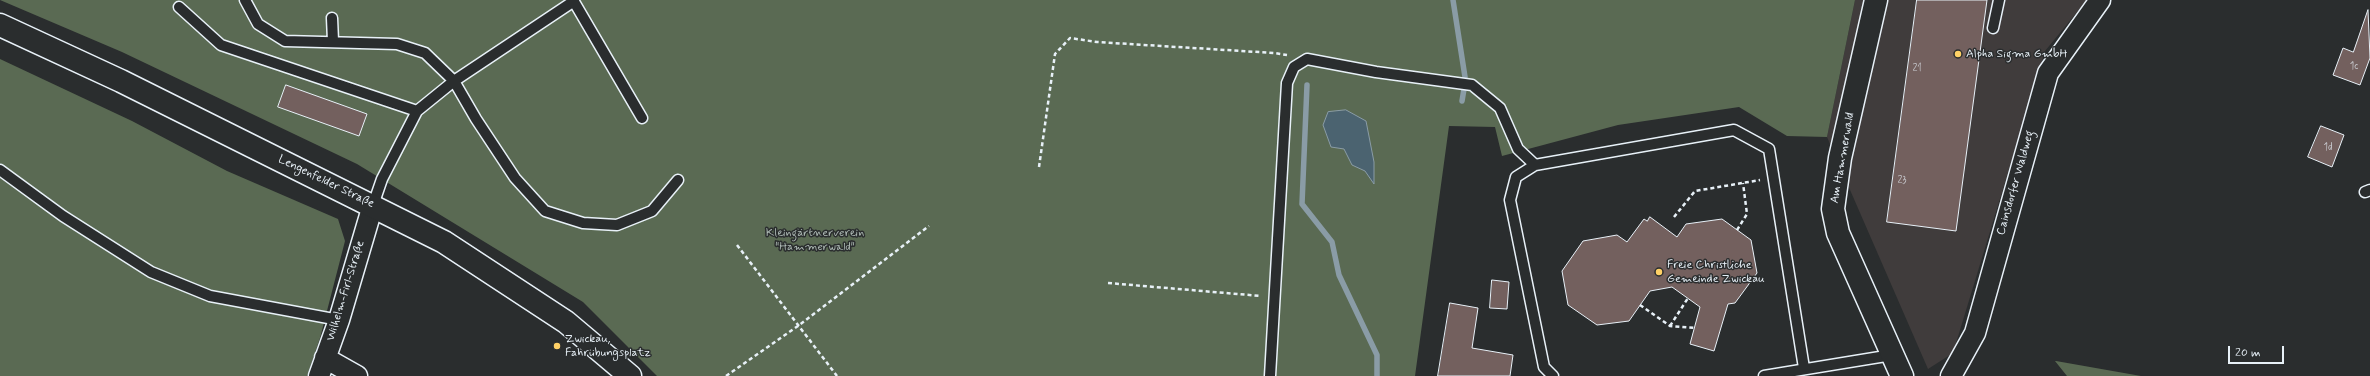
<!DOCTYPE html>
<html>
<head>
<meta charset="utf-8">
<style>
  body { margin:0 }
  #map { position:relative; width:2370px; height:376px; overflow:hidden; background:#2a2d2e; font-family:Mynerve,sans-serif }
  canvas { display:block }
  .scale { position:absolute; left:2228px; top:346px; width:56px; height:18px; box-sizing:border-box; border:2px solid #e8f1f8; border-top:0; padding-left:5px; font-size:12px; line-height:14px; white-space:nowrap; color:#e8f1f8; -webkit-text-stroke:3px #2a2d2e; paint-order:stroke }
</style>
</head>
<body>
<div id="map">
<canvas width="2370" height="376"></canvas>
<div class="scale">20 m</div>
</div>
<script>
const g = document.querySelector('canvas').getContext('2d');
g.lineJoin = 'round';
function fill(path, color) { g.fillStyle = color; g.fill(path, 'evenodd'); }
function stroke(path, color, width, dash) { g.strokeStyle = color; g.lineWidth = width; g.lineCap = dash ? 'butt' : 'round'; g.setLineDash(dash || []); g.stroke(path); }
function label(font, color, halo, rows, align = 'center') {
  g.font = font + ' Mynerve,sans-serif'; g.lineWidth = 3; g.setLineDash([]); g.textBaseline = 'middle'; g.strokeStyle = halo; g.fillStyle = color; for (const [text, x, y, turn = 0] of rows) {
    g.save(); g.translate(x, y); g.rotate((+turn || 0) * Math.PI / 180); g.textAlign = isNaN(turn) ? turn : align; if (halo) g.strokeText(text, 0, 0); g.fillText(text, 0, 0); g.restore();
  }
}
fill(new Path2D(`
  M1855,0H2087L2045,51L1953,353L1928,369L1827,137Z`), '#403c3c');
fill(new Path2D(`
  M0,0H1855L1827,137L1787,136L1739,107L1618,125L1502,156L1495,127L1449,126L1415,376H657L583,302L357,164L122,52Z
  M0,59L132,121L227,171L338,219L345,241L320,338L307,376H0Z
  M2055,361H2056L2141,376H2067Z`), '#5a6a53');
const water = new Path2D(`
  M1346,110L1366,121L1374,162V184L1365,171L1352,165L1344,149L1331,147L1323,125L1328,112Z`);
fill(water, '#4b6370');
stroke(water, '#8a9ca6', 1);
stroke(new Path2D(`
  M1453,0L1465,77
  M1307,85L1302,204L1332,242L1339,275L1377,355V376
  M1462,101L1464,89`), '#8a9ca6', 5.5);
const building = new Path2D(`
  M1917,0H1987L1956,231L1887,222Z
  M2368,10L2370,58L2360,85L2333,75L2343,48L2353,52Z
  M286,85L367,114L359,136L278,107Z
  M2321,126L2344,135L2332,167L2308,157Z
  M1650,217L1677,237L1686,224L1722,219L1751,240L1757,273L1735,303L1728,304L1714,351L1690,344L1700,307L1672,287L1650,291L1629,321L1597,325L1568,305L1562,271L1583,241L1617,235L1627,242L1644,219L1647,221Z
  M1492,280L1509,282L1507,309L1490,308Z
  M1450,303L1478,308L1472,348L1513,355L1510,376H1438Z`);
fill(building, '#73605e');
stroke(building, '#e8f1f8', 1);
const lane = new Path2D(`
  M245,0L258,24L285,41L397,44L425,53L454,81L476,119L515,178L545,211L583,223L617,225L652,211L678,180
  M573,0L642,118
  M179,7L221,45L417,111
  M332,18L333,41
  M1993,28L1999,0
  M0,170L63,216L151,272L210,296L339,320
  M2365,192L2370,190
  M373,205L382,179L417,111L454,81L574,1
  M1270,376L1287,83L1294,67L1307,59L1376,72L1472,85L1500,108L1518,149L1535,165
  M1553,376L1544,367L1510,200L1516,177L1535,165L1734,130L1769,149L1804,368
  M1764,376L1892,355`);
const street = new Path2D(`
  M325,358L357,376
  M319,376L339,320L373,205
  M1951,376L1975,333L2048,73L2100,0`);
const secondary = new Path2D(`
  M1876,0L1840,158L1833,209L1838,233L1902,376
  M0,25L121,81L444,242L566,322L630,376`);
stroke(lane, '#e8f1f8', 13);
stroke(street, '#e8f1f8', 23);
stroke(secondary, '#e8f1f8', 25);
stroke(new Path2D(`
  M1039,167L1055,54L1070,38L1097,42L1274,53L1287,55
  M1674,217L1695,191L1760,180
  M1737,230L1747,214L1743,183
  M737,245L837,376
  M1108,283L1261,296
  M1640,305L1670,326L1695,328
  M1670,326L1688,298
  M726,376L798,326L929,226`), '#e8f1f8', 2.5, [4, 3]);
stroke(lane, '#2a2d2e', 10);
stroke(street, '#2a2d2e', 20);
stroke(secondary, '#2a2d2e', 22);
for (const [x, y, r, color] of [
  [1958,54,4,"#ffd166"],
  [1659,272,4,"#ffd166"],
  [557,346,4,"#ffd166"]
]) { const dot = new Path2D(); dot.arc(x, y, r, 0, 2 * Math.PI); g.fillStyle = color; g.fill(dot); stroke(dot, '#2a2d2e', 1.5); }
label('10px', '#cbcdd2', null, [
  ["1c",2354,67],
  ["21",1917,69],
  ["1d",2328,148],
  ["23",1902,181]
]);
label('12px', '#e8f1f8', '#2a2d2e', [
  ["Alpha Sigma GmbH",1966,54],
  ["Freie Christliche",1667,265],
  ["Gemeinde Zwickau",1667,279],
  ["Zwickau,",565,339],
  ["Fahrübungsplatz",565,353]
], 'left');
label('12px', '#e8f1f8', '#2a2d2e', [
  ["Am Hammerwald",1843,158,-80],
  ["Lengenfelder Straße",326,182,26],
  ["Cainsdorfer Waldweg",2016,183,-74],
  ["Wilhelm-Firl-Straße",346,291,-73]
]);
label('12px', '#afbbb6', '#2a2d2e', [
  ["Kleingärtnerverein",815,233],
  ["\"Hammerwald\"",815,247]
]);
</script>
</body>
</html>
